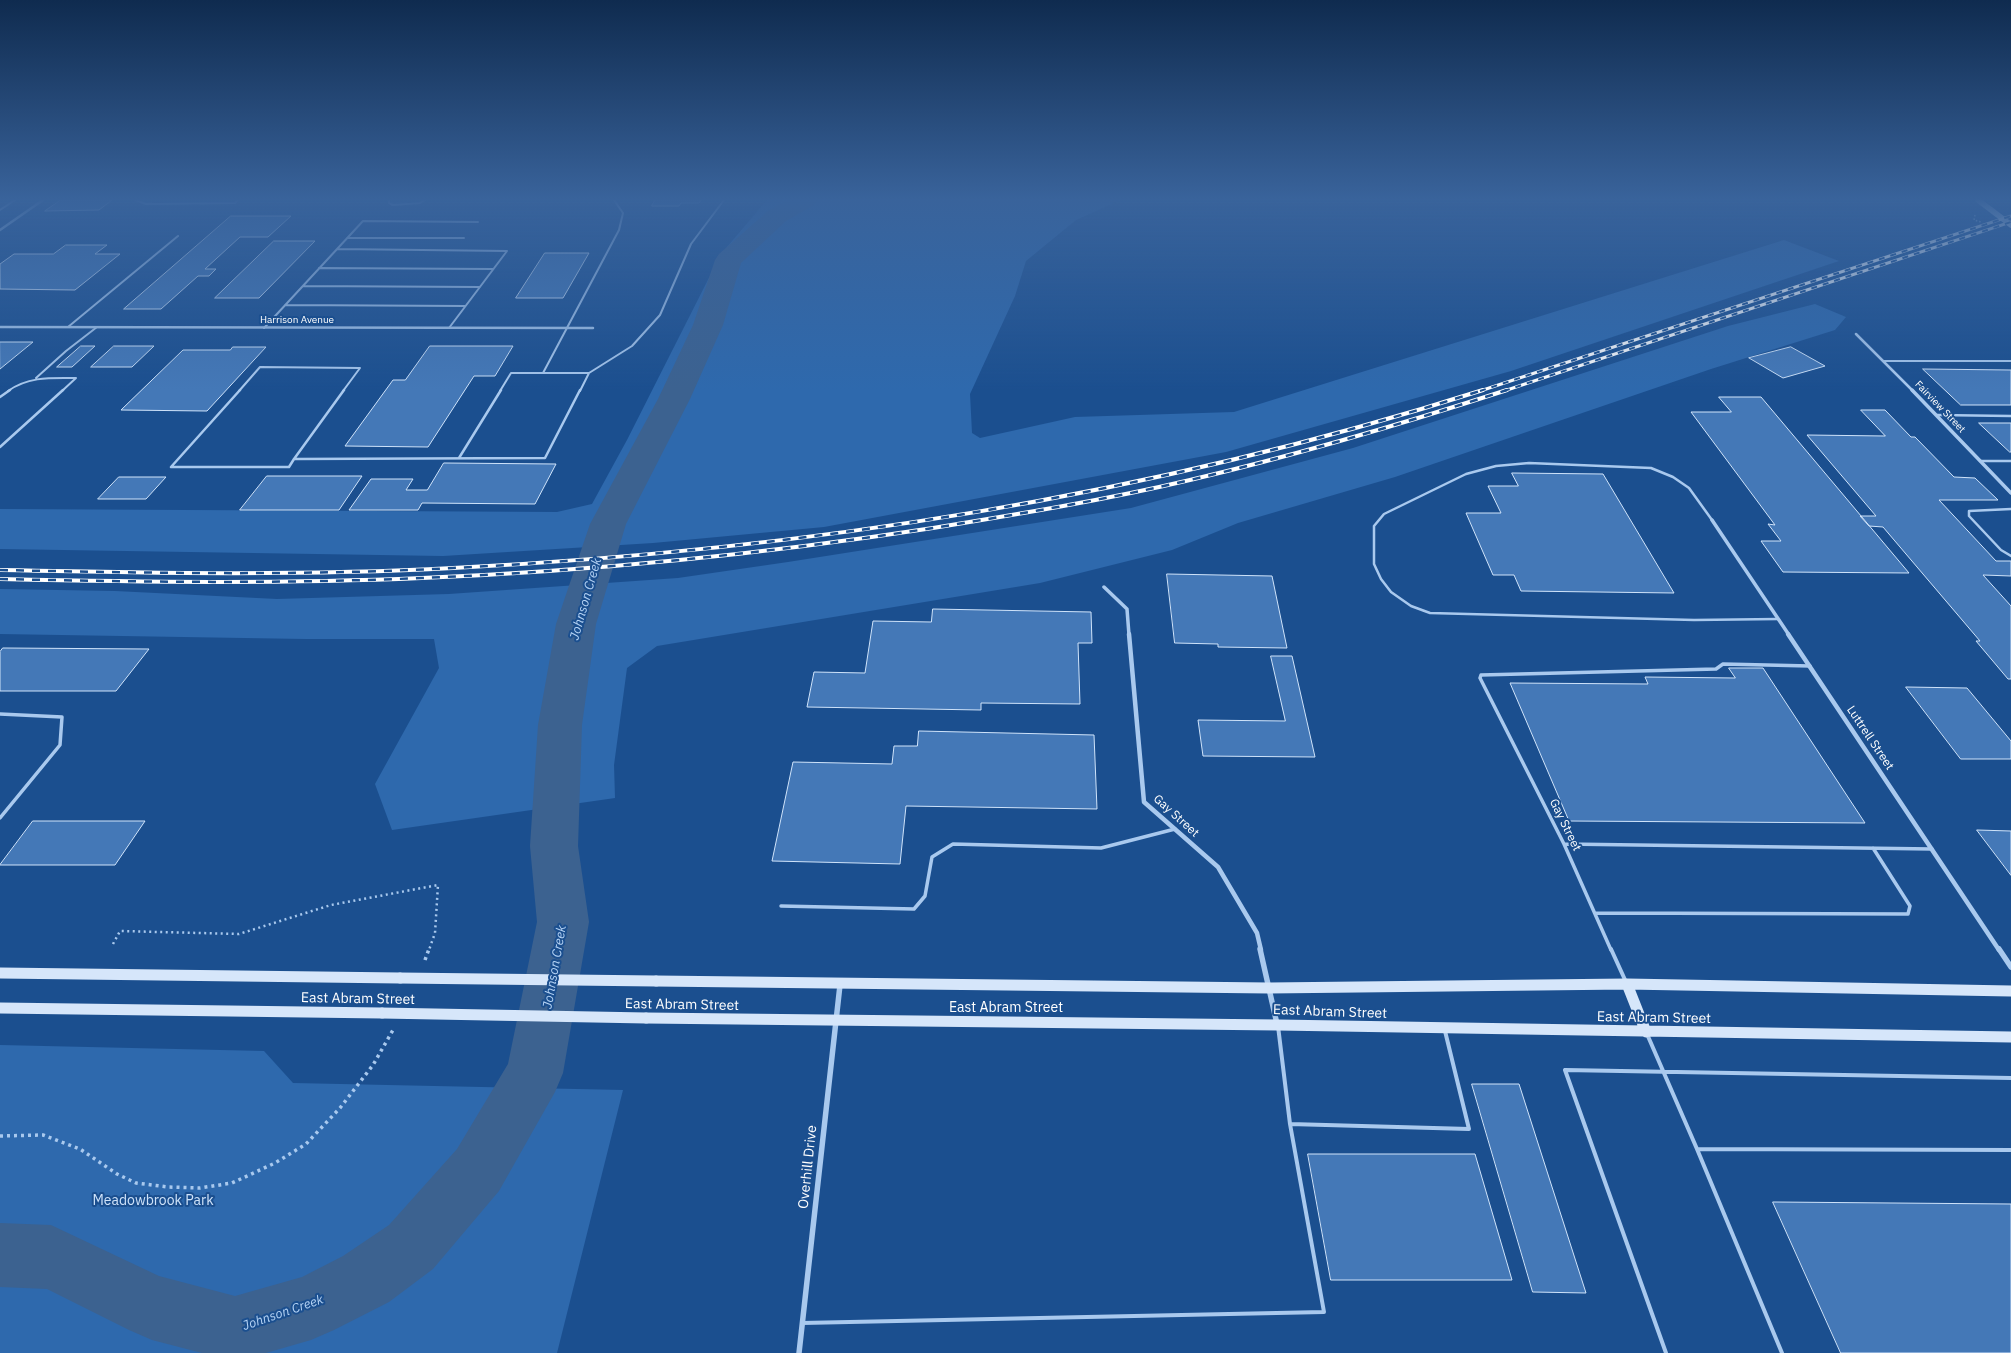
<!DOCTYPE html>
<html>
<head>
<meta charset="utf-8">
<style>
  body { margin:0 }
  canvas { display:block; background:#1b4f8f }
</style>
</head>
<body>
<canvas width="2011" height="1353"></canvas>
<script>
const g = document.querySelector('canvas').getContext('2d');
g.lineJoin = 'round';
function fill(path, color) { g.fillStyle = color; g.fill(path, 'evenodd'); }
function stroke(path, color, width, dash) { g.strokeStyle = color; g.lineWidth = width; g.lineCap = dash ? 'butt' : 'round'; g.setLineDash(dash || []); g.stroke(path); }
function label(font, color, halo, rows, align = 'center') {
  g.font = font + ' "IBM Plex Sans",sans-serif'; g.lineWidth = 4; g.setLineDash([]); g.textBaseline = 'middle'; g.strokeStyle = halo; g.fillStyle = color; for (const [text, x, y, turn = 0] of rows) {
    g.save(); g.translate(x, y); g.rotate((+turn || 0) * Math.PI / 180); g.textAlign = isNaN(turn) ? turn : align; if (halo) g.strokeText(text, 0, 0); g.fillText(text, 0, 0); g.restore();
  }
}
fill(new Path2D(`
  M767,200H1120L1076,220L1026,261L1015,296L970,394L972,433L980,438L1075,417L1234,412L1784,240L1839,261L1511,371L1226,452L824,527L653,543L443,556L0,549V509L557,512L592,504L627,440L721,254Z
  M1815,304L1846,317L1835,330L1711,369L1395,477L1238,523L1172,550L1040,583L657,646L627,668L614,765L615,798L392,830L375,784L439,668L434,639H306L0,634V589L115,591L277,599L449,594L678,578L788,562L1131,508L1353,448L1728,326Z
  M0,1045L264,1051L293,1083L623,1090L557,1353H0Z`), '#2e69ad');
fill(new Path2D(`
  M787,200H817L814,205L786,221L741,263L723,325L690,399L626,524L596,624L582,725L578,846L589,922L563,1073L555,1092L499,1191L433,1269L389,1302L334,1330L311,1340L266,1353H202L152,1340L129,1330L47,1289L0,1287V1223L51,1225L159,1276L235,1296L302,1277L343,1256L389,1225L457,1149L508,1064L537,922L530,846L538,725L556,624L590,524L658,399L693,325L715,260L719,254L768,211Z`), '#3c6290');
const building = new Path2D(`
  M61,200H112L99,210L45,211Z
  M655,200H701L699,203H681L679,206H652Z
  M231,216H291L268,237H240L205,269H216L209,276H198L161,309H124Z
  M274,241H315L259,298H215Z
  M66,245H107L95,254H120L75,290L0,289V264L14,254H53Z
  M545,253H589L563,298H516Z
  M0,342H33L0,369Z
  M81,346H95L72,367H57Z
  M114,346H154L132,367H91Z
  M430,346H513L495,376H474L428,447L345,446L393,380H405Z
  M233,347H266L207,411L121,410L183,350H230Z
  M1791,347L1825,366L1783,378L1749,358Z
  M1923,369L2011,370V405H1961Z
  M1719,397H1761L1909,573L1783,572L1761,541H1781L1768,524L1775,525L1691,412H1731Z
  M1861,410H1885L1911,437H1915L1954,477L1975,478L1998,500H1939L1996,561H2011V576L1983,575L2011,606V679H2008L1976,641H1980L1883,527L1869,526L1860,516H1876L1807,435L1885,436Z
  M1979,423H2011V452H2010Z
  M444,463L556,464L535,504L422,503L418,510H349L371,479H413L406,490H427Z
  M1512,473L1603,474L1674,593L1521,591L1514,575H1493L1466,513H1501L1488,486H1518Z
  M267,476H362L339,510H240Z
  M119,477H166L146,499H98Z
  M1167,574L1272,576L1287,648L1218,647V644L1175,643Z
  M933,609L1091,612L1092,643H1078L1080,704L981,703V710L807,707L814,672L865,673L873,621L931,622Z
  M3,648L149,649L116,691H0V652Z
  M1271,656H1292L1315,757L1203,756L1198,720L1285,721Z
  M1729,668H1763L1865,823L1569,821L1510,683L1648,684L1645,677L1735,678Z
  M1906,687L1967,688L2011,741V759H1961Z
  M919,731L1094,735L1097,809L906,806L900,864L772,861L793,762L892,764L894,746H917Z
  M33,821H145L115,865H0Z
  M1977,830L2011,831V875Z
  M1472,1084H1519L1586,1293L1533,1292Z
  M1308,1154H1475L1512,1280H1331Z
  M1773,1202L2011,1204V1353H1841Z`);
fill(building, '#4478b7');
stroke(building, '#cfe3fa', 1);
stroke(new Path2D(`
  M1975,215L1974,220L1981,222`), '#a9c9ee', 1.5, [1.5, 2]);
stroke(new Path2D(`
  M113,944L120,931L239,934L331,905L438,885L435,933L429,950`), '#a9c9ee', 2.5, [2, 3.5]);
stroke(new Path2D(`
  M425,960L429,949
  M0,1136L43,1135L80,1149L117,1174L136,1183L168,1187L200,1188L232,1183L275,1163L306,1144L340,1108L373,1065L393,1030`), '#a9c9ee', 3.5, [3, 4]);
stroke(new Path2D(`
  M135,200L146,204L235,203L238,200
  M389,200V203L393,205L420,203L425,200
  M0,210L15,200
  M347,238H464
  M337,249L507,251L449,328
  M319,268L493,269
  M303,286L480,287
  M285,305L465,306
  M68,327L178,236
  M264,328L363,221L478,222
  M1883,361H2011
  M589,373L632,346L660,315L691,244L724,200
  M36,378L66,351L97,327
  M8,391C29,376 52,378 76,378L62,391
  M239,391L260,367L360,368L343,391
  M500,391L511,373H543
  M580,391L589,373H543L619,230L623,213L614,200`), '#a9c9ee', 2);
stroke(new Path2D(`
  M240,390L171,467H289L294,459
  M0,397L10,390
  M1937,415L2011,416
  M0,447L63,390
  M459,458L501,390
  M294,459L344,390
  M294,459L545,458L580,390
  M1980,461H2011
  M2011,509L1969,511V516L2001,550L2011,556
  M1712,520L1689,488L1673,477L1651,468L1529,463L1496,466L1466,474L1384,514L1374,526V564L1381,579L1391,592L1411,606L1430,613L1694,620L1778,619`), '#a9c9ee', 2.5);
stroke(new Path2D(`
  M0,714L62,717L60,745L0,818
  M1564,844L1932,849
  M781,906L914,909L925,896L932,857L953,844L1101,848L1175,829
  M1595,913L1908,914L1910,906L1873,848
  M1611,950L1564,844L1480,678L1481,675L1716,669L1723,664L1810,666`), '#a9c9ee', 3.5);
stroke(new Path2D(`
  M1611,949L1626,982
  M1278,1026L1290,1124L1469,1129L1445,1031
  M1647,1034L1697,1149L2011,1150
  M1697,1149L1782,1353
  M802,1323L1324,1312L1290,1124
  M1666,1353L1565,1070L2011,1078`), '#a9c9ee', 4);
stroke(new Path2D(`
  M0,230L43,200
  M0,327L593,328
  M1856,334L1913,391`), '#a9c9ee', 2.5);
stroke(new Path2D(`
  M1912,390L2011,493
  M1712,520L1789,635
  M1104,587L1127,609L1129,635`), '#a9c9ee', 3.5);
stroke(new Path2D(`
  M1129,634L1144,802L1218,867L1257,933L1261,950
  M1788,634L1999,950`), '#a9c9ee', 4.5);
stroke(new Path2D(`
  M1260,949L1277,1024
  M1999,949L2011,967
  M799,1353L840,985`), '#a9c9ee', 5.5);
stroke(new Path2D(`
  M1978,200L2011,225`), '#d6e6fa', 5.5);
stroke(new Path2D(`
  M0,973L400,978
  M656,981L1269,988L1627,984L2011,991
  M1627,984L1646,1032
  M0,1008L382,1013
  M646,1018L1278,1025L2011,1037`), '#d6e6fa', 11);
const railFar1 = new Path2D(`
  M1480,391L2011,216
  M1504,391L2011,222`);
const rail = new Path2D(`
  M0,570C151,573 302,576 453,568C805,550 1147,497 1483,390
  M0,579C141,582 281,584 422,578C593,571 764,554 933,528C1019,514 1105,500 1190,480C1297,455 1402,424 1507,390`);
stroke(railFar1, '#fff', 3);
stroke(rail, '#fff', 4);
stroke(railFar1, '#1b4f8f', 2, [6]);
stroke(rail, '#1b4f8f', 2.5, [8]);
stroke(new Path2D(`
  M400,978L656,981
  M382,1013L646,1018`), '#d6e6fa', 11);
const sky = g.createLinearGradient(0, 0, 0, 390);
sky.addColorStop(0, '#0f2b4f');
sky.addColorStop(0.51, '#39639b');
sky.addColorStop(1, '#39639b00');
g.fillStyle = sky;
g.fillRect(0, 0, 2011, 390);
label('10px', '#fff', '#1b4f8f', [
  ["Harrison Avenue",297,320],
  ["Fairview Street",1940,407,46]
]);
label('12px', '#fff', '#1b4f8f', [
  ["Luttrell Street",1870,738,56],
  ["Gay Street",1176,816,42],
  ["Gay Street",1565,825,64]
]);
label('italic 13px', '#b5d3f5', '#1b4f8f', [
  ["Johnson Creek",586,599,-74],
  ["Johnson Creek",555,967,-80],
  ["Johnson Creek",283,1313,-19]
]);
label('14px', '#fff', '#1b4f8f', [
  ["East Abram Street",358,999,1],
  ["East Abram Street",682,1005,1],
  ["East Abram Street",1006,1008],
  ["East Abram Street",1330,1012,2],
  ["East Abram Street",1654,1018,1],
  ["Overhill Drive",808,1167,-84]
]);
label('14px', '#cfe3fa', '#1b4f8f', [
  ["Meadowbrook Park",153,1201]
]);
</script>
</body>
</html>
